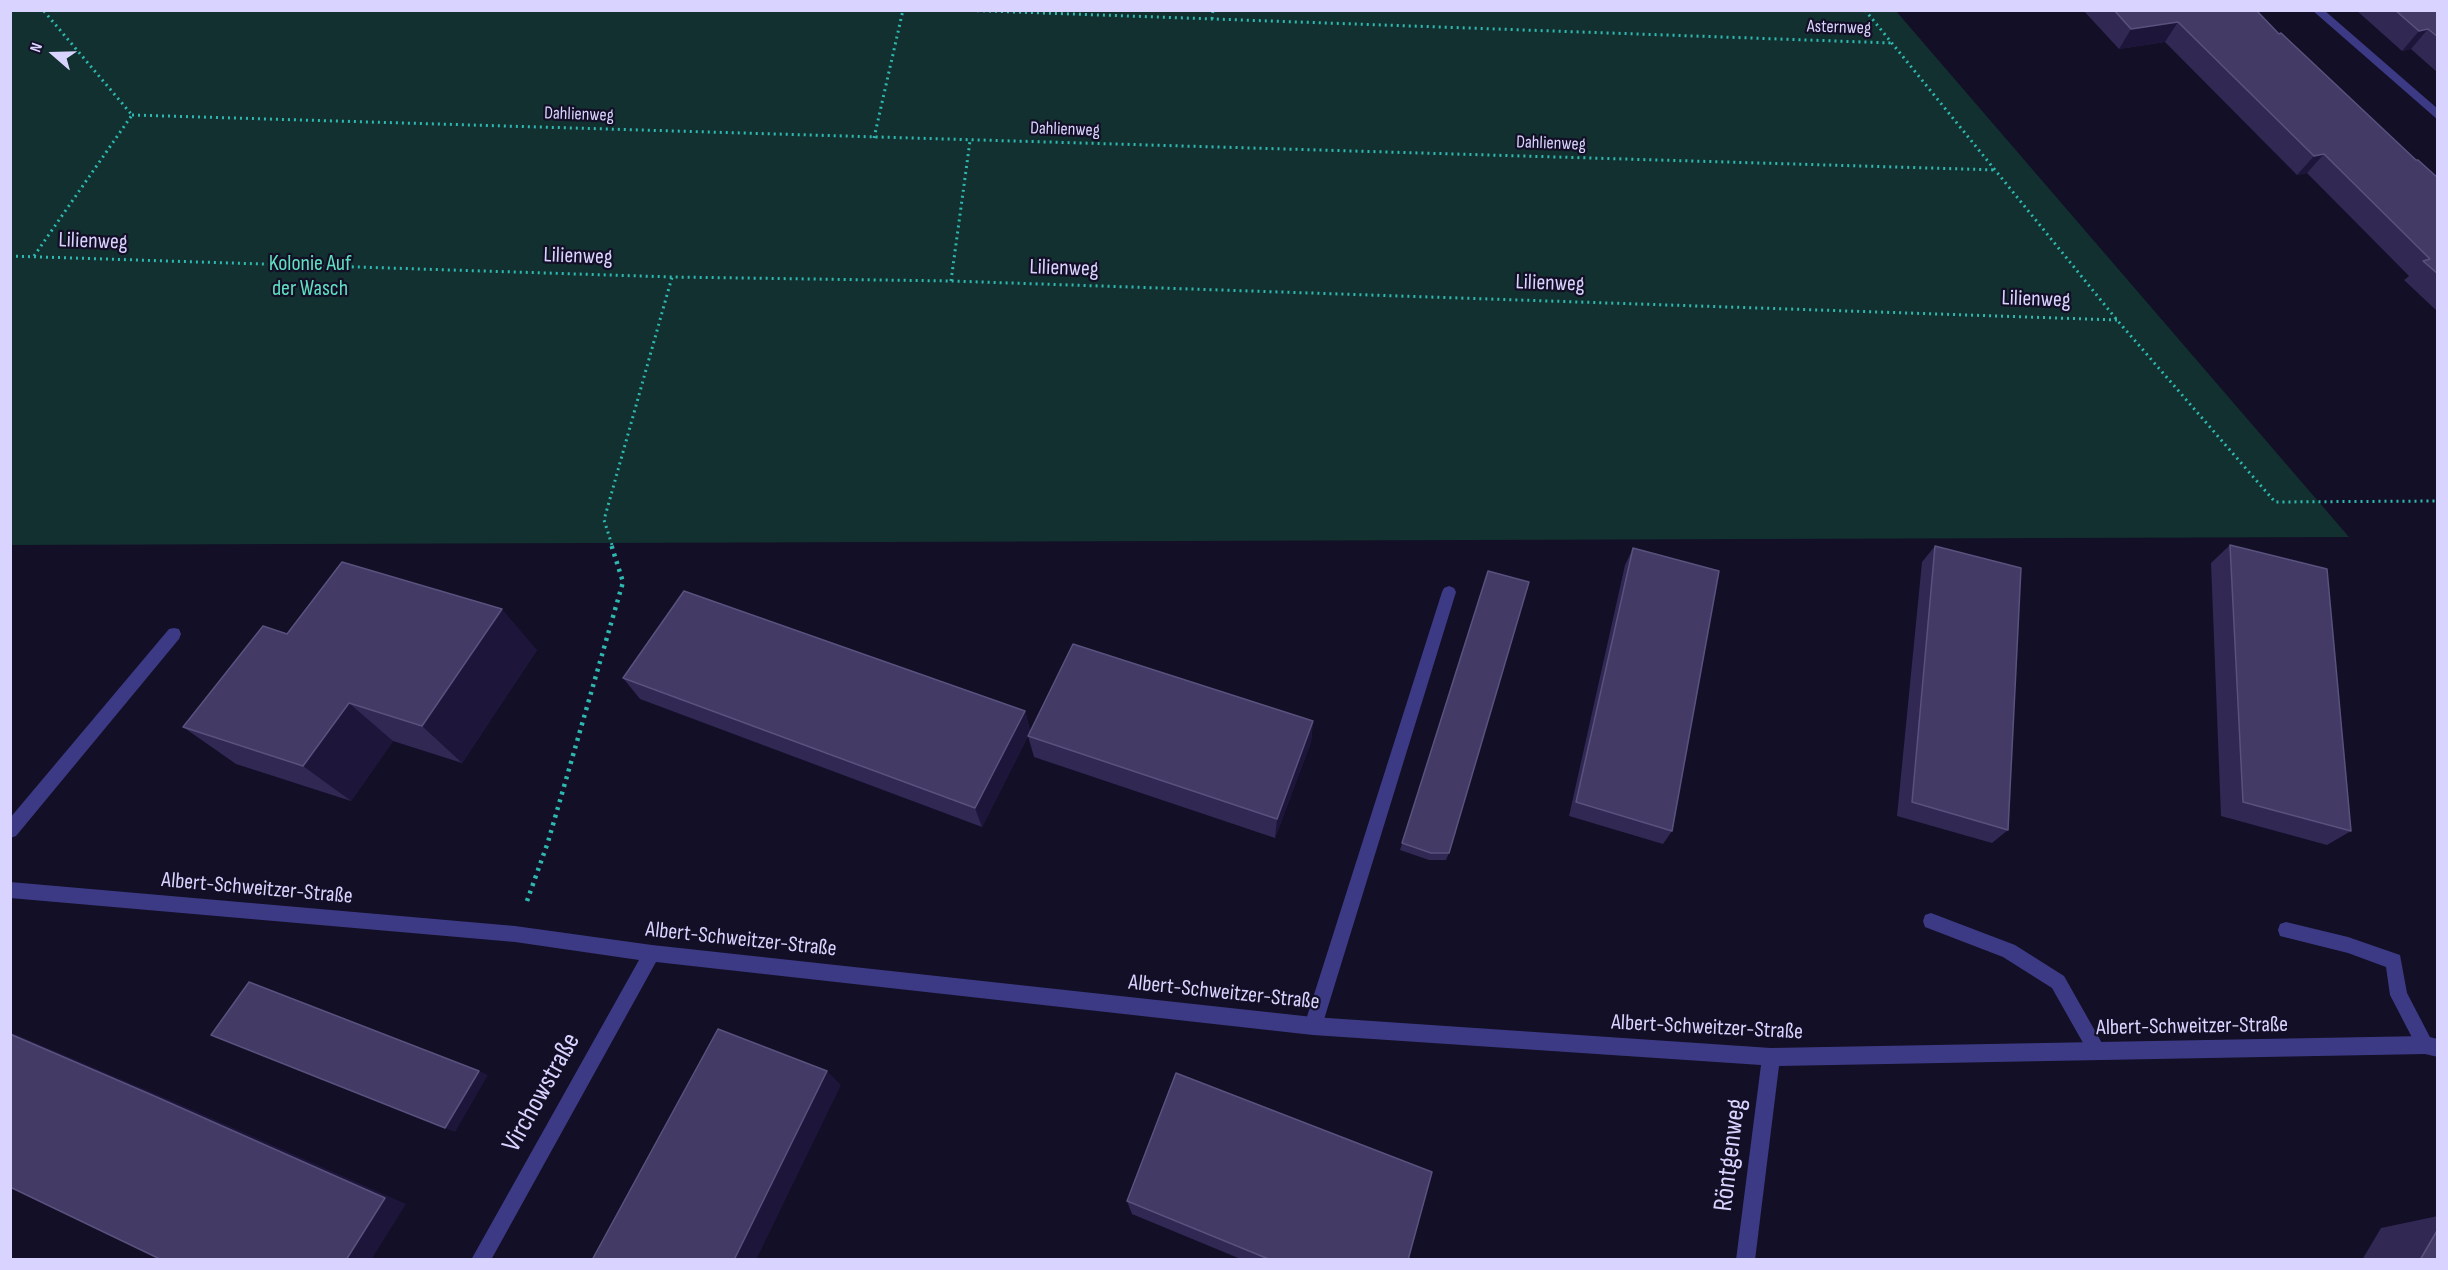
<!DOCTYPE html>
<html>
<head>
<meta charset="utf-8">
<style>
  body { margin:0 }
  #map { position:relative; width:2448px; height:1270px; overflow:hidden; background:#130f26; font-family:"Sofia Sans Condensed",sans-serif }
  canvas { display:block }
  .frame { position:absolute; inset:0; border:12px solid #d9d4ff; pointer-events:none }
  .north { position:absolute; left:24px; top:24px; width:60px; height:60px; -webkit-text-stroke:4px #130f26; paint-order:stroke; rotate:290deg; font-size:16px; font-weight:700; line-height:24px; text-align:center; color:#d9d4ff }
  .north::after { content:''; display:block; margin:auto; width:21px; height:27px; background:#d9d4ff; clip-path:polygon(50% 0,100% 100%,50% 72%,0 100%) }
</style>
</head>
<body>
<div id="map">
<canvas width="2448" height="1270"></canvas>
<div class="frame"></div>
<div class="north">N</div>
</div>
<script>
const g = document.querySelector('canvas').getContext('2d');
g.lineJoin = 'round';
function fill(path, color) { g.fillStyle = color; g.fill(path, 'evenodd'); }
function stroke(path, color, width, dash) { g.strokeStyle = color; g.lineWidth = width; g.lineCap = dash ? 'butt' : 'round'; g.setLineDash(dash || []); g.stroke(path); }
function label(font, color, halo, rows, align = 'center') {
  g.font = font + ' "Sofia Sans Condensed",sans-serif'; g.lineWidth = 4.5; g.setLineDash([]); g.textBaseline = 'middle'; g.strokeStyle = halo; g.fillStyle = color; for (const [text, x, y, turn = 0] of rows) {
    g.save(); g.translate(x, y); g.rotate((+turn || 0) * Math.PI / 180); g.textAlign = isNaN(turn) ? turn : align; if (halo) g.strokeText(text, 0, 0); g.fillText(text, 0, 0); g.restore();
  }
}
fill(new Path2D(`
  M10,11H1896L2349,537L11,545Z`), '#12302f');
stroke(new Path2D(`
  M959,10L1892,43
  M1865,10L2117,320L2275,502L2438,501
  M1212,19L1213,10
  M132,115L1997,170
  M874,138L903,10
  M10,256L672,277L951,281L2117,320
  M34,256L132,115L43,10
  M951,281L970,141
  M612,545L604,520L672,277`), '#2fb8b0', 3, [2, 4]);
stroke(new Path2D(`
  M527,901L548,842L623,582L611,544`), '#2fb8b0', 4.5, [3, 5]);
fill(new Path2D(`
  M1449,586L1454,588L1456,592L1322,1026L1319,1032L1313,1035L1307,1032L1304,1026L1442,592L1444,588Z
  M174,628L179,629L181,634L179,639L16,836L10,838V818L169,629Z
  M1931,913L2015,945L2064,976L2103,1045L2106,1051L2103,1057L2097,1060L2091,1057L2052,988L2003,957L1925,927L1923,921L1925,915Z
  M2286,922L2348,937L2400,955L2407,993L2434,1045L2431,1051L2425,1054L2419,1051L2390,995L2386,967L2348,953L2280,936L2278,930L2280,924Z`), '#3d3a85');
fill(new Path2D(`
  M2312,10H2324L2438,109V120Z
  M10,882L515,926L652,945L1313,1017L1771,1048L2425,1036L2438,1039V1057L2425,1054L1779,1066L1755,1260H1736L1761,1065L1313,1035L656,962L491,1260H471L639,960L515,942L10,898Z`), '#3d3a85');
fill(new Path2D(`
  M2083,10H2256L2279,34L2416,160L2438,178V312L2404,280L2409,276L2307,173L2297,175L2165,42L2119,49Z
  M2356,10H2438V73L2411,49L2402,51Z
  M2230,545L2351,831L2327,845L2221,816L2211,563Z
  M1935,546L2008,830L1992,843L1897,816L1922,562Z
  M1633,548L1672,831L1663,844L1569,816L1625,565Z
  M1488,571L1449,853L1446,860H1429L1400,850Z
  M287,634L537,650L462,763L393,741L351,801L236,764L183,727Z
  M623,678L1025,711L1030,731L1313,721L1311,742L1275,838L1034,757L1028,736L1029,734L982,827L640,699Z
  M1127,1201L1408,1260H1243L1132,1214Z
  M2438,1216V1260H2362L2381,1228Z`), '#312854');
fill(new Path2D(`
  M2178,22L2165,42L2119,49L2131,29Z
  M2428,29L2411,49L2402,51L2419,31Z
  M2324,154L2307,173L2297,175L2314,156Z
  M502,609L537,650L462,763L422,726Z
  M349,703L393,741L351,801L303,766Z
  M1025,711L1030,732L982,827L975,808Z
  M1313,721L1311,742L1275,838L1277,819Z
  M10,1032L177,1103L406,1204L371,1260H346L10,1034Z
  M479,1071L488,1075L455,1132L445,1128Z
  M827,1071L841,1085L756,1260H734Z`), '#1d163a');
const building = new Path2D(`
  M2114,10H2256L2279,34L2281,33L2416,160H2418L2438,178V274L2423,261L2430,259L2324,154L2314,156L2178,22L2131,29Z
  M2395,10H2438V37L2428,29L2419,31Z
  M2230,545L2327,569L2351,831L2243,802Z
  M1935,546L2021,568L2008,830L1912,802Z
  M1633,548L1719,571L1672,831L1576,802Z
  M342,562L502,609L422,726L349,703L303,766L183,727L263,626L287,634Z
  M1488,571L1529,582L1449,853H1431L1402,843Z
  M684,591L1025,711L975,808L623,678Z
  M1073,644L1313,721L1277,819L1028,736Z
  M249,982L479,1071L445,1128L211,1035Z
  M718,1029L827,1071L734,1260H592Z
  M10,1034L152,1095L385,1198L346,1260H162L10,1187Z
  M1176,1073L1432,1172L1408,1260H1271L1127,1201Z
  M2438,1229V1260H2420Z`);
fill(building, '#433a66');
stroke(building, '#5a527e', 1.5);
label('18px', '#d9d4ff', '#130f26', [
  ["Asternweg",1839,28,2],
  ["Dahlienweg",579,115,2],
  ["Dahlienweg",1065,130,2],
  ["Dahlienweg",1551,144,2]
]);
label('22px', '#d9d4ff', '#130f26', [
  ["Lilienweg",93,242,2],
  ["Lilienweg",578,257,2],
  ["Lilienweg",1064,269,2],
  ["Lilienweg",1550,284,2],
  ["Lilienweg",2036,300,2],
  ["Albert-Schweitzer-Straße",257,889,5],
  ["Albert-Schweitzer-Straße",741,940,6],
  ["Albert-Schweitzer-Straße",1224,993,6],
  ["Albert-Schweitzer-Straße",2192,1027,-1],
  ["Albert-Schweitzer-Straße",1707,1028,3]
]);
label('22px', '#5fe0c0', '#130f26', [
  ["Kolonie Auf",310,264],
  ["der Wasch",310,289]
]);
label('27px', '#d9d4ff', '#130f26', [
  ["Virchowstraße",542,1093,-61],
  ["Röntgenweg",1731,1155,-83]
]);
</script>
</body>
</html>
